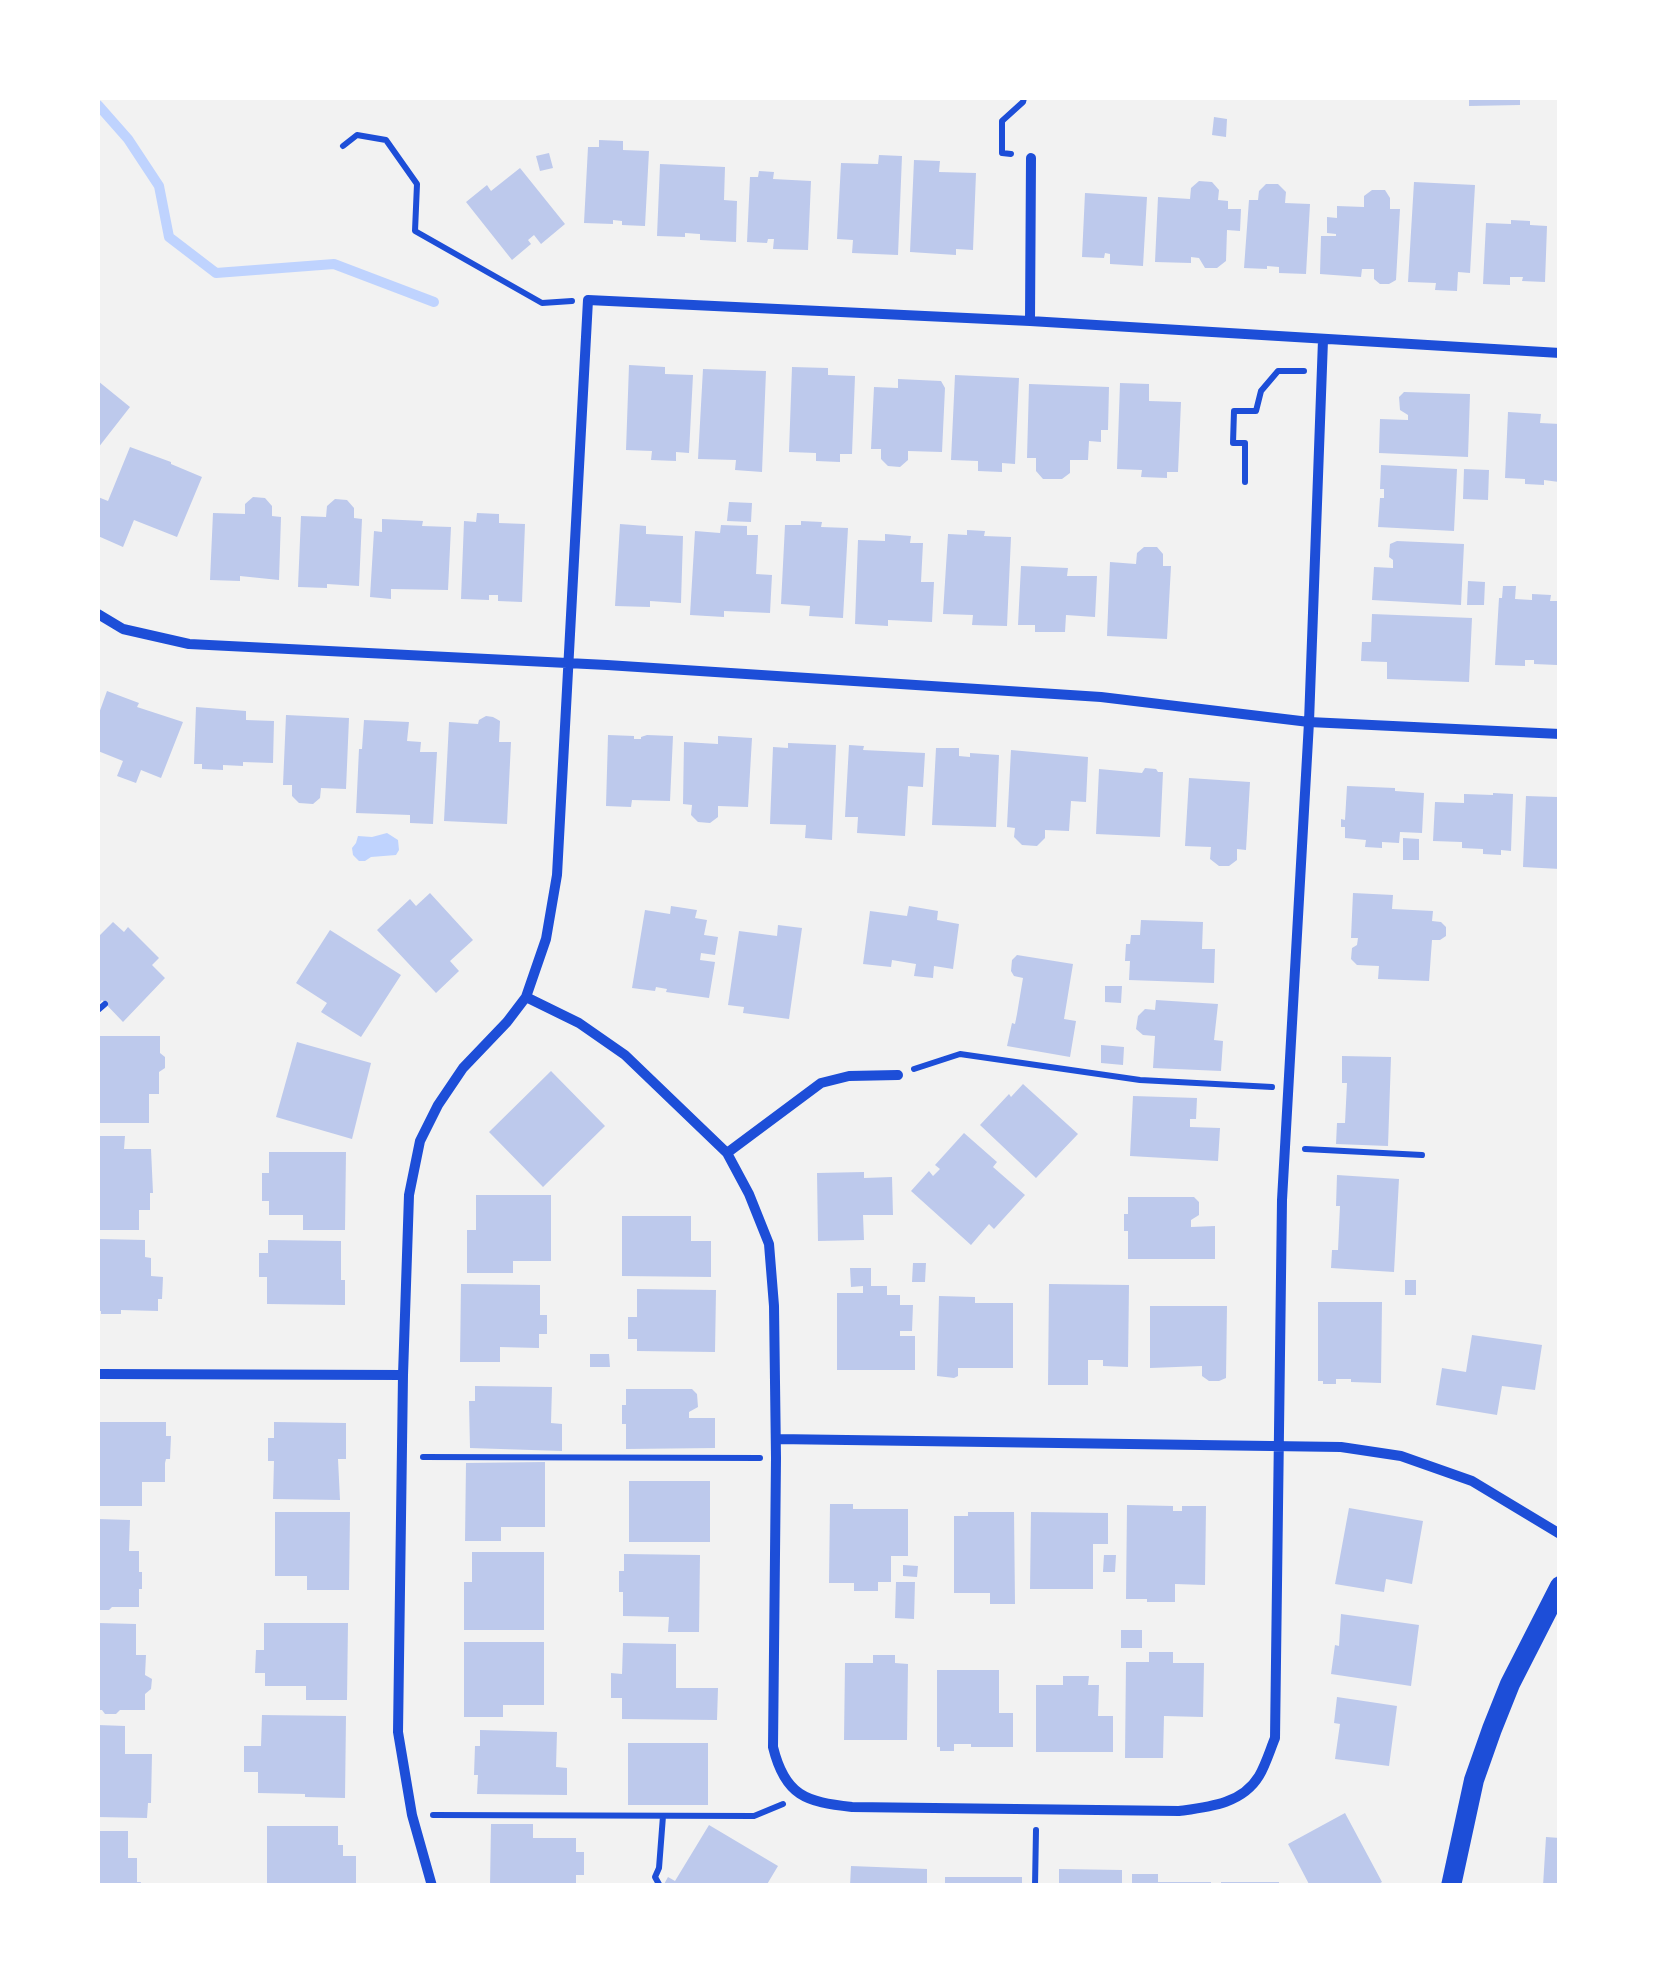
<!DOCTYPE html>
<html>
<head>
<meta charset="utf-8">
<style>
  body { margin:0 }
  #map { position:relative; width:1657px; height:1983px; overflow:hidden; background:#f2f2f2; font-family:Jost,sans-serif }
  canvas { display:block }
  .frame { position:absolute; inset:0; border:100px solid #fff; pointer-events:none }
</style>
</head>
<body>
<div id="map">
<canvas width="1657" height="1983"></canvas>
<div class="frame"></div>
</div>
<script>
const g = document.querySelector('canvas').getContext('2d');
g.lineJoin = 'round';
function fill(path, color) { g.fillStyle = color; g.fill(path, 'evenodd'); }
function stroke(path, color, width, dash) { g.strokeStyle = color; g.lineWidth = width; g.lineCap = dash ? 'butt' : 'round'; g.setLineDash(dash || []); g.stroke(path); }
fill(new Path2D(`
  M387,833L398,840L399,850L396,855L371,857L365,861H359L353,855L352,848L356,843L358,836L372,837Z`), '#bfd3fe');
stroke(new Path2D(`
  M98,105L128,139L159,186L169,237L216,273L334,264L434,302`), '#bfd3fe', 10);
fill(new Path2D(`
  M1469,98H1520V105L1469,106Z
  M1214,117L1227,119L1226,137L1212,135Z
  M599,140L623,141V150L649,151L645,226L622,225V221L613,220V224L584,223L588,147H599Z
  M549,153L553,168L540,171L536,156Z
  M879,155L902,156L898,255L852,253L853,240L837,239L841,163L878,164Z
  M914,160L940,161L939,172L976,173L973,250L956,249V255L910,252Z
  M660,164L725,167L724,200L737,201L736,242L700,240V234L685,233V237L657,236Z
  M520,168L565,224L541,244L534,235L528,240L531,244L512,260L466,202L487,185L491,191Z
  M759,171L774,172L773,179L811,181L808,250L773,249L774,239H768L767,243L747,242L750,177H758Z
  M1199,181L1212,182L1219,190L1218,200L1228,201V209H1241L1240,231L1227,230L1226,261L1217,268H1205L1199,258L1191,257V263L1155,262L1158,197L1190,199L1191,188Z
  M1414,182L1475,185L1470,273L1458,272L1457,291L1435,290L1436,283L1408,282Z
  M1266,184H1278L1286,192L1285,203L1310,204L1306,274L1279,273V267L1267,266V269L1244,268L1249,200H1258L1259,191Z
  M1372,190H1385L1390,198V209H1400L1396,280L1389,284H1380L1374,279V269H1362L1361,277L1320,274L1321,236H1336V234L1327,233V217L1337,218V206L1364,207V196Z
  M1085,193L1147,197L1143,266L1110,264V254L1105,253L1104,258L1082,257Z
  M1511,220L1530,221V225L1547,226L1545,282L1522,281L1523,277H1510V285L1483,284L1486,223L1511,224Z
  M629,365L665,367V374L693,375L689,453L676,452V461L651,460L652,451L626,450Z
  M792,367L828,368V375L855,376L852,454H840V462L816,461V453L789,452Z
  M703,369L766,371L762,472L735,470L736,460L698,459Z
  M955,375L1019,378L1015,464L1002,463V472L978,471V461L951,460Z
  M898,379L941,381L945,388L942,452L908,451V460L900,467L888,466L881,459V449H871L874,387L898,388Z
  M98,381L130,407L98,448Z
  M1120,383L1149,384V401L1181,402L1178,472H1167V478L1141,477L1142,470L1117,469Z
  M1029,384L1109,387L1108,430H1101V442L1089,441L1088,460H1070V473L1062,479H1043L1036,471V458H1027Z
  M1404,392L1470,394L1468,457L1379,453L1380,419L1408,420V415L1400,410L1399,397Z
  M1508,412L1541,414L1540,423L1560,424L1559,482L1544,480V485L1525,484V479L1505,478Z
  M130,447L171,462V464L202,477L177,537L134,520L123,547L98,536V497L108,501Z
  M1381,465L1457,469L1454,531L1378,527L1380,498H1384V489H1380Z
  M1464,469L1489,470L1488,500L1463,499Z
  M253,497L265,498L272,506V516L281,517L279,580L240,576V581L210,580L213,513L245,514V504Z
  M335,499L347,500L354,508V518L362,519L359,586L327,584V588L298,587L301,516L326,517L327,506Z
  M729,502L752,503L751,522L727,521Z
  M477,513L499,514V523L525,524L522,602L498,601V595H489V600L461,599L464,521L476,522Z
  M382,519L423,521L422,526L451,527L448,590L391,589V599L370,597L374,531L382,532Z
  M801,521L822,522L821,527L848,528L843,618L809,616L810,606L781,604L785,525H801Z
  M620,524L646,526V534L683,536L681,603L650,601V607L615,606Z
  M721,525L747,526V535H758L756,574L772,575L770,613L724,611V617L690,615L695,531L720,533Z
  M967,530L985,531L984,536L1011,537L1007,626L972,625L973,615L943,614L948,534L967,535Z
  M885,534L911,536L910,543H923L921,582H934L932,622L888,620V626L855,624L858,540L885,541Z
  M1397,541L1464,544L1461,605L1372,600L1374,567L1393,568V560L1389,557L1390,544Z
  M1144,547H1157L1163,554V566H1171L1167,639L1107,636L1110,562L1136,564L1137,553Z
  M1021,566L1068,568L1067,576H1097L1095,617L1066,615L1065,632H1035V625H1018Z
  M1468,581L1485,582L1484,605H1467Z
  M1503,586H1516L1515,599L1532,600V594L1551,595L1550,601H1560L1557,665L1534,664V660H1525V666L1495,665L1499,598H1502Z
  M1372,614L1472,618L1469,682L1387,679V662L1361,661L1362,642H1371Z
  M107,691L139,703L137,707L183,722L161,778L141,770L136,783L117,776L123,761L98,751V716Z
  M196,707L246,711V720L274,721L273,763L243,762V766L223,765V770L202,769V764H194Z
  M286,715L349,718L346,789L321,788L320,798L313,804L299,803L292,796V785H283Z
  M486,716L493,717L500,721L499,742H511L507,824L444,821L449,722L478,724L479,720Z
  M364,720L409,722L407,741L421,742L420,752H437L433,824L410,823V815L356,813L359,749H362Z
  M608,735L634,736V739H641V737L647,735L673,736L670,801L632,800L631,807L606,806Z
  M718,736L752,738L748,807L718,806V817L710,823L698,822L691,815L692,805L683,804L684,742L718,744Z
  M788,743L836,745L832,840L805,838L806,825L770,824L773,747L788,748Z
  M849,745L864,746L863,750L925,753L923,787L908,786L905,836L857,833L858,817H845Z
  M936,748H959V756L970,757V753L999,755L996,827L932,825Z
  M1011,750L1088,757L1086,802L1071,801L1069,831L1045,830V838L1037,846L1022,845L1014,837L1015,828L1007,827Z
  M1145,768L1156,769L1158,772H1163L1160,837L1096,834L1099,769L1142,773Z
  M1189,778L1250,782L1246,850L1237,849V860L1229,866H1219L1210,859L1211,847L1185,846Z
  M1347,786L1395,788V791L1424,793L1422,833L1400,832L1399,843L1382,842V848L1365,847L1366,840L1345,838V827H1341V819L1345,820Z
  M1493,793L1513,794L1511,851L1501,850V855L1483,854V849L1462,848V842L1433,841L1435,802L1464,803V794L1493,795Z
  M1526,796L1558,797L1560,869L1523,867Z
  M1403,838L1419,839V860H1403Z
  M430,893L473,940L450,961L459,971L436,993L377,930L410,899L416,906Z
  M1353,893L1393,895L1392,909L1433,911L1432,921L1441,922L1446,927V936L1440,940H1432L1429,981L1378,979L1379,966L1357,965L1351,959L1352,948L1357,945L1358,938H1351Z
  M671,906L697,910L695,918L707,920L704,935L718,937L715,955L701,953L700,960L715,962L709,998L666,992L667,989L656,987L655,991L632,988L645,910L670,914Z
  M909,906L938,911L937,920L959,924L953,969L934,966L933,978L914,976L916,964L892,960L891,967L863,964L870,911L907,916Z
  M1141,920L1203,922L1202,949H1215L1214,983L1129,980L1130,961H1125L1126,944H1130L1131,935H1140Z
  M113,922L124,932L128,927L159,958L152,965L165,978L123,1022L102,1000L98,1005V937Z
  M778,925L802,928L789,1019L743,1013L744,1007L728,1005L739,931L777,936Z
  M330,930L401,975L361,1037L321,1012L327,1003L296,983Z
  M1017,955L1073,964L1064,1019L1076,1021L1070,1057L1007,1046L1012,1023L1015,1024L1017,1014L1023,978L1014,976L1011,971L1012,960Z
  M1105,986H1122L1121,1003L1105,1002Z
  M1156,1000L1218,1004L1214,1040L1223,1041L1221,1071L1153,1068L1155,1036L1143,1035L1136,1029L1138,1016L1145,1009L1155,1010Z
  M98,1036H160V1053L165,1057V1068L159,1072V1094H149V1123H100Z
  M297,1042L371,1063L352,1139L276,1117Z
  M1101,1045L1124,1047L1123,1065L1101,1063Z
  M1342,1056L1391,1057L1388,1146L1336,1144L1337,1123H1345L1347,1083H1342Z
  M551,1071L605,1126L543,1187L489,1132Z
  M1023,1084L1078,1134L1036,1178L980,1125L1009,1094L1011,1097Z
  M1133,1096L1197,1098L1196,1119H1190V1127L1220,1128L1218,1161L1130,1156Z
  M964,1133L997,1162L993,1167L1025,1195L994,1229L989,1224L971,1245L911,1191L929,1171L933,1176L940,1169L935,1165Z
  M98,1136H125L124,1149H151L153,1193H150V1210H139V1230H98Z
  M269,1152H346L345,1230H303V1215H269V1201H262V1173H269Z
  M864,1172V1178L892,1177L893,1215H863L864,1240L818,1241L817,1173Z
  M1337,1175L1399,1179L1394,1272L1331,1268L1332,1250H1338L1340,1206H1336Z
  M476,1195H551V1261H513V1273H467V1230H476Z
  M1128,1197H1194L1199,1202V1215L1191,1220V1227L1215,1226V1259H1128V1231H1124V1214H1128Z
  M622,1216H691V1241H711V1277L622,1276Z
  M98,1239L145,1240V1257L151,1258V1276L163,1277L162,1299H158V1311L121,1310V1314H101V1311H98Z
  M268,1240L341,1241V1280H345V1305L267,1304V1277H259V1253H268Z
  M913,1263H926L925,1282H912Z
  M850,1268H871V1286H887V1295H900V1305H913L912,1331H900V1336H915V1370H837V1293H863V1286L851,1287Z
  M1405,1280H1416V1295H1405Z
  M461,1284L540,1285V1315H547V1334H539V1348L500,1347V1362H460Z
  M1049,1284L1129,1285L1128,1367L1103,1366V1360H1088V1385H1048Z
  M637,1289L716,1290L715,1352L637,1351V1339H628V1317H637Z
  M939,1296L975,1297V1303H1013V1368H958V1376L954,1378L937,1376Z
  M1318,1302H1382L1381,1383L1351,1382V1379H1336V1384H1323V1381H1318Z
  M1150,1306H1227L1226,1378L1219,1381H1209L1202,1376V1366L1150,1368Z
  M1472,1335L1542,1345L1535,1390L1502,1386L1497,1415L1436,1405L1442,1368L1466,1372Z
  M590,1354H609L610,1367H590Z
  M475,1386L552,1387L551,1423L562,1424V1451L470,1448L469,1401H475Z
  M626,1389H692L697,1394L698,1407L689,1412V1418H715V1448L626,1449V1424H622V1405H626Z
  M98,1422H166V1436H171L170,1459H166L165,1463V1482H142V1506H98Z
  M274,1422L346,1423V1459H338L340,1500L273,1499L274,1461H268V1438H274Z
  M545,1462V1527H501V1541H465L466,1463Z
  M629,1481H710V1542H629Z
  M830,1504H853V1509H908V1556H891V1582H878V1591H854V1583H829Z
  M1127,1505L1173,1506V1511H1182V1506H1206L1205,1585L1175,1584V1602H1147V1599H1126Z
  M1349,1508L1423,1521L1412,1584L1386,1579L1384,1592L1335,1584Z
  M275,1512H350L349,1590H307V1576H275Z
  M968,1512H1014L1015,1604H990V1593H954V1516H968Z
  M1031,1512L1108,1513V1544H1093V1589H1030Z
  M98,1519L130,1520L129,1551H139V1572H142V1589H139V1607H112L109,1610H98Z
  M472,1552H544V1630H464V1582H472Z
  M624,1554L700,1555L699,1632H668L669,1617L623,1616V1592H619V1571H624Z
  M1104,1555H1116L1115,1572H1103Z
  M903,1565L918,1566L917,1577L903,1576Z
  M896,1582H915L914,1619L895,1618Z
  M1341,1614L1419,1625L1411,1686L1331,1674L1335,1645L1339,1646Z
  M98,1623L136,1624V1655H146L145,1675L152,1679L151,1689L145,1694V1710H120L116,1714H105L102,1710H98Z
  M264,1623H348L347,1700H306V1686H265V1673H255L256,1650H264Z
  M1121,1630H1142V1648H1121Z
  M464,1642H544V1705H503V1717H464Z
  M623,1643L676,1644V1688H718L717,1720L622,1719V1698H611V1673L622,1674Z
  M1149,1652H1173V1663H1204L1203,1717L1164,1716L1163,1758H1125L1126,1662H1149Z
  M873,1655H895V1663L908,1664L907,1740H844L845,1663H873Z
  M937,1670H999V1713H1013V1747H971V1744H954V1751H940V1747H937Z
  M1063,1676H1089L1088,1685H1099L1098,1716H1113V1752H1036V1685H1063Z
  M1337,1697L1397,1706L1389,1766L1335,1759L1340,1724L1334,1723Z
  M262,1715L346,1716L345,1798L305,1797V1794L258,1793V1772H244V1746H261Z
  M98,1725L125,1726V1754H152L151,1803H148L147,1818L98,1817Z
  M480,1730L557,1732L556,1767L567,1768V1795L477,1794L478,1775H474L475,1746H480Z
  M628,1743H708V1805H628Z
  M1345,1813L1382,1882L1375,1886H1310L1288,1844Z
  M491,1824H533V1838H576V1852H584V1875H576V1886H490Z
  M709,1825L778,1866L766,1886H663L668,1877L675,1881Z
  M267,1826H338V1845H343V1856H356V1886H267Z
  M98,1831H128V1858H137V1882H141L140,1886H98Z
  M1546,1837L1560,1838V1886H1543Z
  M851,1866L927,1869V1886H850Z
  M1059,1869L1122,1870V1886H1059Z
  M1132,1874H1158V1882H1211V1886H1132Z
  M945,1877H1022V1886H945Z
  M1221,1882H1279V1886H1221Z`), '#bdc9ec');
stroke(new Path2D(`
  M343,146L357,135L386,140L417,184L415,231L542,303L572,301
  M1011,154L1002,153V121L1023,102L1024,98
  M1245,482V443H1233L1234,411H1256L1261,391L1278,371H1304
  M98,1010L105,1004
  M914,1069L960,1054L1140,1080L1272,1087
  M1305,1149L1422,1155
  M423,1457L760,1458
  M433,1815L754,1816L783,1804
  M660,1886L655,1877L659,1868L663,1816
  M1035,1886L1036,1830`), '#1d4ed8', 6);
stroke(new Path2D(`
  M1030,321L1031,158
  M98,614L123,629L189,644L607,665L1101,697L1309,722L1560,734
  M526,997L579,1023L625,1055L727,1153L749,1194L769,1244L774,1306L776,1458L773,1747C785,1796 806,1802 852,1807L1179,1811C1209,1807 1242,1804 1259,1776C1266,1764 1270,1750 1275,1738L1282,1200L1309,722L1323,340
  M727,1153L821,1083L849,1076L898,1075
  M98,1374L403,1375
  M776,1439L1341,1447L1401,1456L1472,1481L1560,1534
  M432,1886L412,1815L398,1732L403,1375L409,1195L420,1141L438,1105L463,1068L507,1022L526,997L546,939L557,875L588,300L1030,321L1560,353`), '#1d4ed8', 10);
stroke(new Path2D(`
  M1451,1886L1474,1780L1492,1729L1510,1684L1560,1586`), '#1d4ed8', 20);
</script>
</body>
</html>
